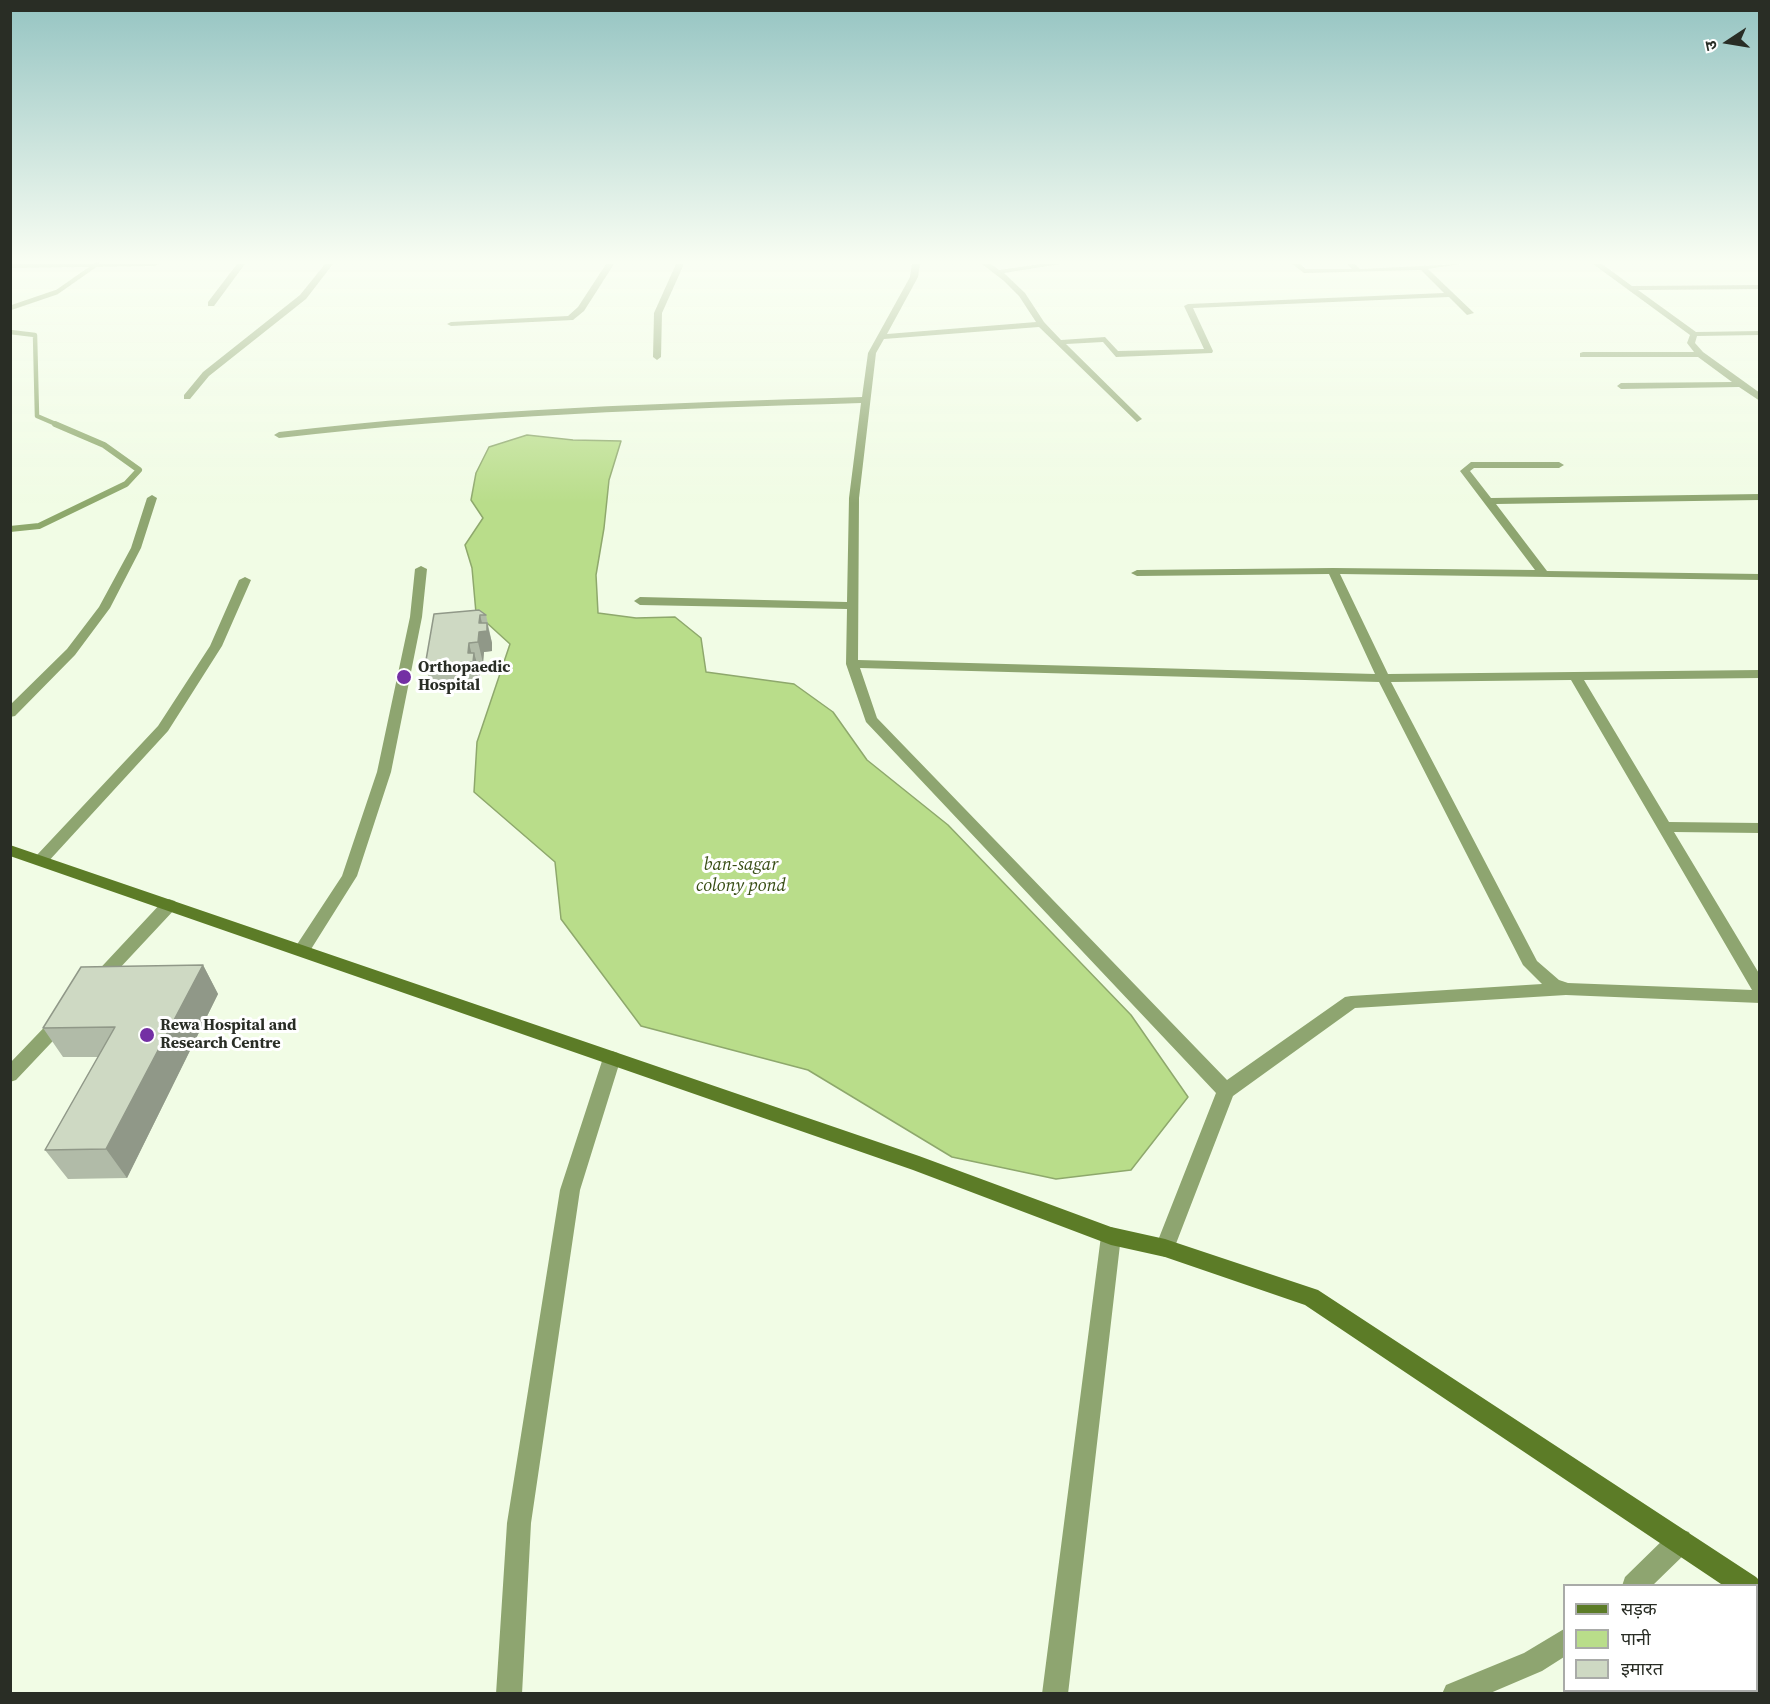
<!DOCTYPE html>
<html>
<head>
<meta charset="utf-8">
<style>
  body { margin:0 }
  #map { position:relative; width:1770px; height:1704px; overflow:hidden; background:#f1fce5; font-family:"Source Serif 4","Noto Sans Devanagari",serif }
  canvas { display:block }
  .frame { position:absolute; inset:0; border:12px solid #292d25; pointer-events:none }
  .legend { position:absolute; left:1563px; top:1584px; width:195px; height:108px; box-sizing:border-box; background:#fff; border:2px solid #a9aba8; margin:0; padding:8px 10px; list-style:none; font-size:18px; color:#292d25 }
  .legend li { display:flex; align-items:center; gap:12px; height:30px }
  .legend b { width:30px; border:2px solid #a9aba8 }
  .north { position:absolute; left:1698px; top:12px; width:60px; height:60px; -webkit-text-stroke:4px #fff; paint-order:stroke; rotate:258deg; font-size:16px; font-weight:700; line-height:24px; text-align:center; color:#292d25 }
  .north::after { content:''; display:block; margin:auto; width:21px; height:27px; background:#292d25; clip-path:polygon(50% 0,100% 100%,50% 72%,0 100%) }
</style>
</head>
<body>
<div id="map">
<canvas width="1770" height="1704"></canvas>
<div class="frame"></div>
<ul class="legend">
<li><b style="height:8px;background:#5c7c27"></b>सड़क</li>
<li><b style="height:16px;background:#b9dd8a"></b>पानी</li>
<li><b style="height:16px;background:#ced9c3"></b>इमारत</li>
</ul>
<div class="north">उ</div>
</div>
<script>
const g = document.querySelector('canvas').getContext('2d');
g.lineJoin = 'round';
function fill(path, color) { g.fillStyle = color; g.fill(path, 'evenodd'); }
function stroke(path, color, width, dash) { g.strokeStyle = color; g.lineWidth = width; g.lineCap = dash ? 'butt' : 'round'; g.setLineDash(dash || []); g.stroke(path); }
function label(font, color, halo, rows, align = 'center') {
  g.font = font + ' "Source Serif 4",serif'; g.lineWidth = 6; g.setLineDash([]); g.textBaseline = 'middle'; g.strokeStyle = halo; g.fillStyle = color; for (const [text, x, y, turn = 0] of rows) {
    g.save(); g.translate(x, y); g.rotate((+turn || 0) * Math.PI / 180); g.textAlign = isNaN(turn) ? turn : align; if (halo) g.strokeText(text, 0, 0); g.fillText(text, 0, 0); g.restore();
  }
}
const water = new Path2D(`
  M527,435L573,440L621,441L609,480L604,528L596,575L598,613L636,618L675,617L701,638L706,672L794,684L833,712L867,760L948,825L1131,1015L1188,1097L1131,1170L1056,1179L952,1157L808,1070L641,1026L561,919L555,862L474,792L477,742L510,644L476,613L472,568L465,545L483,518L471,500L476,473L489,447Z`);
fill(water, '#b9dd8a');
stroke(water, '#8ea86c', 1.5);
stroke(new Path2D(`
  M10,308L57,292L97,264
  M10,332L35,335L37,416L58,425`), '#8ea86c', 4.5);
stroke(new Path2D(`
  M10,529L39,526L126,484L139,470L104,445L55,424`), '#8ea86c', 6);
fill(new Path2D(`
  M10,264H159L155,266L10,268Z
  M237,264H245L214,306H208V302Z
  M325,264H333L306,299L209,376L190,399H184V395L203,372L300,295Z
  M606,264H614L584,311L573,320L451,326L447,324L451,322L568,316L578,307Z
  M676,264H684L662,313L661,357L657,360L653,357L654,313Z
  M912,264H920L918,277L887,334L1036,322L1019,296L1004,281L982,264H991L999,270L1040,264H1061L1004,273L1025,293L1044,322L1061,340L1105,337L1118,351L1204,349L1184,306L1188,304L1444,293L1421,270L1304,273L1292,264H1300L1306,269H1352L1347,264H1355L1360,269L1461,264L1428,269L1474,313L1467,315L1449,297L1193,308L1213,351L1212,353L1116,357L1103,342L1066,344L1140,417L1142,419L1137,422L1039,327L884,339L876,353L859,498L858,660L1375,674L1329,574L1137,576L1131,573L1137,570L1333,568L1535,570L1460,471L1471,462H1559L1564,465L1559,468H1474L1470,471L1491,498L1760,494V500L1496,504L1547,571L1760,574V580L1340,574L1388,674L1760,670V678L1584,680L1669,822L1760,823V833L1674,832L1760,975V1003L1566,995L1355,1008L1233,1096L1172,1254L1165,1257L1158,1254L1155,1248L1216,1093L866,722L846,664L847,609L640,605L634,601L640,597L847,602L849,498L861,403C667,409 473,415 279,438L274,435L279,432C473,409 667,403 862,397L868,353L910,277ZM860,668L1379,682L1523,965L1542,984L1351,996L1345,997L1227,1080L877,718ZM1571,680L1752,990L1568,983L1559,980L1537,961L1391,682Z
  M1593,264H1602L1632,286L1760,285V289L1638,290L1696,332L1760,331V335L1697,336L1695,343L1703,352L1760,393V401L1739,387L1621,389L1617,386L1621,383L1732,382L1698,357H1580V353L1583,352H1694L1687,343L1690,335Z
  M152,495L157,498L141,548L110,608L75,655L15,716L10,717V705L67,649L99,607L131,548L147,498Z
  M421,566L427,569L422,617L391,772L357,876L308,954H296L294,950L296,946L342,876L377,772L410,617L415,569Z
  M245,577L251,580L222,646L168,731L46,864H36L33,860L36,856L158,726L210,646L239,580Z
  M169,899L175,901L177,905L175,909L104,985L98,987L92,985L90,981L92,977L163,901Z
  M62,1013L68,1015L71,1020L68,1025L16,1080L10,1082V1063L56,1015Z
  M612,1051L618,1053L621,1058L580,1190L531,1523L522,1694H496L507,1523L560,1190L603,1058L606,1053Z
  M1111,1227L1118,1230L1121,1236L1068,1694H1042L1101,1236L1104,1230Z
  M1680,1529L1689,1532L1692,1541L1689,1550L1652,1586H1622L1625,1577L1671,1532Z
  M1564,1629V1657L1542,1671L1488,1694H1442L1446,1685L1524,1653Z`), '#8ea570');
fill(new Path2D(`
  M10,845L919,1156L1111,1227L1165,1239L1318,1290L1756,1577L1760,1581V1606L1756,1605V1586H1724L1305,1305L1165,1257L1111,1245L913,1170L10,856Z`), '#5c7c27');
fill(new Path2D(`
  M434,614L486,615L492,643V651L484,652L483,663H477L480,673L478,683L432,687L425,666Z
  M203,965L218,994L127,1178L68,1179L45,1150L98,1057H63L43,1028Z`), '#b1bba8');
fill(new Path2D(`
  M480,615L484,631L487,623L492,643V651L484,652L483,663L478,642Z
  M469,643L473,660L474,653L480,673L478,683L473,662L468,653Z
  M203,965L218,994L127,1178L106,1149Z`), '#909888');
const building = new Path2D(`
  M479,610L486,615H480L479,623H487V631L479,632L478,642L469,643L468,653H474L473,662L425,666L434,614Z
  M203,965L106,1149L45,1150L115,1027L43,1028L81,967Z`);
fill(building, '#ced9c3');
stroke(building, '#909888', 1.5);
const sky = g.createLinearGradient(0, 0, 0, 503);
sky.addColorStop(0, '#95c4c2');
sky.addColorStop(0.52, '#f9fef3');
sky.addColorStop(1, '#f9fef300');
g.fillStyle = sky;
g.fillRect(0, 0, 1770, 503);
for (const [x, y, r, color] of [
  [404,677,8,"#7430a4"],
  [147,1035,8,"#7430a4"]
]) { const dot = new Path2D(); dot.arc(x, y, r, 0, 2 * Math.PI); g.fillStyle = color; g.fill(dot); stroke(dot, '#fff', 2); }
label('bold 16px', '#292d25', '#fff', [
  ["Orthopaedic",418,668],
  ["Hospital",418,686],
  ["Rewa Hospital and",160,1026],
  ["Research Centre",160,1044]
], 'left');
label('italic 18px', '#384e15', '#fff', [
  ["ban-sagar",741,865],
  ["colony pond",741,886]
]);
</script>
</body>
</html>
